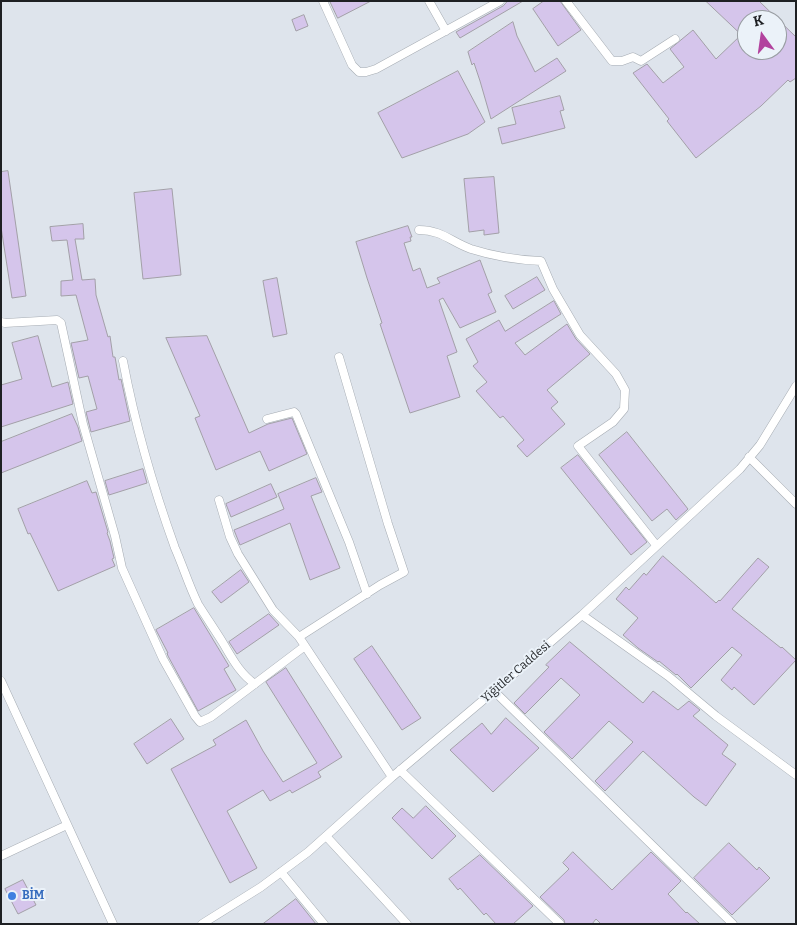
<!DOCTYPE html>
<html>
<head>
<meta charset="utf-8">
<style>
  body { margin:0 }
  #map { position:relative; width:797px; height:925px; overflow:hidden; background:#dee4ec; font-family:Bitter,serif }
  canvas { display:block }
  .frame { position:absolute; inset:0; border:2px solid #1e2023; pointer-events:none }
  .north { position:absolute; left:737px; top:10px; width:50px; height:50px; box-sizing:border-box; background:#ebf2f9; border:1px solid #999ea3; border-radius:50%; rotate:346deg; font-size:14px; font-weight:700; line-height:20px; text-align:center; color:#1e2023 }
  .north::after { content:''; display:block; margin:auto; width:18px; height:22px; background:#b2429e; clip-path:polygon(50% 0,100% 100%,50% 72%,0 100%) }
</style>
</head>
<body>
<div id="map">
<canvas width="797" height="925"></canvas>
<div class="frame"></div>
<div class="north">K</div>
</div>
<script>
const g = document.querySelector('canvas').getContext('2d');
g.lineJoin = 'round';
function fill(path, color) { g.fillStyle = color; g.fill(path, 'evenodd'); }
function stroke(path, color, width, dash) { g.strokeStyle = color; g.lineWidth = width; g.lineCap = dash ? 'butt' : 'round'; g.setLineDash(dash || []); g.stroke(path); }
function label(font, color, halo, rows, align = 'center') {
  g.font = font + ' Bitter,serif'; g.lineWidth = 4; g.setLineDash([]); g.textBaseline = 'middle'; g.strokeStyle = halo; g.fillStyle = color; for (const [text, x, y, turn = 0] of rows) {
    g.save(); g.translate(x, y); g.rotate((+turn || 0) * Math.PI / 180); g.textAlign = isNaN(turn) ? turn : align; if (halo) g.strokeText(text, 0, 0); g.fillText(text, 0, 0); g.restore();
  }
}
const building = new Path2D(`
  M330,1H371L338,18Z
  M508,1H523L460,38L456,32L503,6Z
  M544,1H560L581,30L558,46L533,9Z
  M706,1H759L796,37V78L790,82L788,80L761,106L696,158L667,121L669,119L633,73L647,64L663,83L684,67L670,49L693,30L716,59L741,35ZM747,20H777V50H747Z
  M304,15L308,26L296,31L292,20Z
  M513,22L517,36L535,72L557,58L566,71L491,119L480,81L474,63L472,65L468,52Z
  M458,71L485,122L468,134L402,158L378,113Z
  M560,96L564,110L560,111L565,128L502,144L498,128L516,124L512,108Z
  M8,171L26,296L12,298L1,227V172Z
  M494,177L499,233L484,235V230L469,232L464,179Z
  M172,189L181,275L143,279L134,193Z
  M83,224L84,239H75L82,280L95,279L96,295L108,337L110,336L113,357H115L119,380L121,379L130,421L91,432L86,412L97,409L88,376L79,378L71,343L88,340L76,295L61,296V281L73,280L67,240L52,241L50,227Z
  M408,226L412,237H410L411,241L404,243L413,271L420,268L427,288L440,283L437,278L480,260L492,292L488,294L496,312L460,328L443,298L439,300L457,352L447,356L460,397L410,413L380,324L382,323L367,278L356,242Z
  M537,277L545,290L513,309L505,296Z
  M277,278L287,334L273,337L263,281Z
  M554,301L561,314L515,343L525,355L567,324L576,339L590,354L547,390L558,402L551,408L565,424L527,457L517,446L524,440L503,416L500,418L476,391L487,382L473,366L478,362L466,339L499,320L505,331Z
  M38,336L52,387L68,382L73,404L1,427V385L22,379L12,343Z
  M207,336L249,433L268,424L292,418L307,454L269,471L260,451L216,470L195,418L200,416L166,338Z
  M72,414L78,427L82,441L1,473V442Z
  M627,432L688,509L676,520L667,509L652,521L599,455Z
  M578,455L647,542L631,555L561,468Z
  M143,469L147,483L109,495L105,481Z
  M316,478L322,492L311,496L340,568L310,580L290,523L240,545L234,530L284,509L278,494Z
  M87,481L92,493L96,492L108,532L107,533L110,541L114,558L112,559L115,566L58,591L30,533L28,534L18,509Z
  M271,484L277,497L231,517L226,504Z
  M663,556L716,603L719,600L720,601L758,558L769,567L732,609L781,648L782,647L796,660L754,705L734,687L732,690L721,680L742,655L732,647L691,688L677,674L676,675L659,661L658,662L638,648L623,635L638,618L616,599L626,587L629,590L644,573L646,575Z
  M241,570L249,582L221,603L212,592Z
  M194,608L229,666L224,669L236,690L198,711L168,656L167,653H168L156,630Z
  M269,614L279,625L237,654L229,642Z
  M570,642L643,703L653,691L678,710L689,701L700,710L693,716L728,745L722,754L736,764L706,806L694,797L643,751L605,791L595,781L633,742L609,721L572,759L544,732L580,695L561,678L525,714L514,703L549,667L546,665Z
  M372,646L421,718L402,730L354,659Z
  M286,668L342,757L318,772L321,777L292,793L290,790L270,801L263,790L227,811L257,868L230,883L171,769L216,745L213,740L246,720L263,751L283,782L317,763L266,682Z
  M506,718L539,748L493,792L450,750L482,723L491,734Z
  M171,719L184,739L147,764L134,744Z
  M426,806L456,836L432,859L392,818L402,808L413,818Z
  M729,843L757,870L759,867L770,878L732,915L694,878Z
  M573,852L612,890L651,852L681,881L668,894L686,913L687,912L700,924H601L596,919L592,924H565L564,920L540,897L569,869L563,863Z
  M480,855L533,906L513,924H496L486,913L484,915L460,888L458,890L449,879Z
  M23,880L36,905L18,914L5,889Z
  M296,899L316,924H263Z`);
fill(building, '#d5c5eb');
stroke(building, '#a29fa7', 1);
const street = new Path2D(`
  M323,1L352,65L359,72H366L376,69L500,1
  M429,1L446,31
  M566,1L612,61H622L633,57L641,61L675,39
  M419,230C442,230 451,242 471,249C493,256 517,260 541,261L553,289L580,335L616,374L625,390L624,409L613,422L578,446L656,545
  M1,322L5,323L57,320L61,323L83,424L115,536L122,568L163,659L195,716L200,722L211,717L305,646
  M123,361C135,424 153,487 175,548C183,566 189,586 198,604C206,617 215,630 223,643C232,658 240,674 255,684
  M267,419L294,412L296,414L349,542L367,594
  M749,457L796,504
  M219,500L230,537L238,554L273,610L299,637L392,777
  M582,615L668,676L716,716L796,775
  M299,637L380,585L404,572L388,524L339,357
  M1,681L113,924
  M494,691L733,924
  M400,770L560,924
  M326,836L407,924
  M1,856L67,825
  M281,872L324,924
  M202,924L261,887L308,852L392,777L494,691L582,615L740,469L760,445L796,386`);
stroke(street, '#a6acb3', 9);
stroke(street, '#fff', 8);
for (const [x, y, r, color] of [
  [12,896,5,"#3f7fe0"]
]) { const dot = new Path2D(); dot.arc(x, y, r, 0, 2 * Math.PI); g.fillStyle = color; g.fill(dot); stroke(dot, '#ebf2f9', 2); }
label('12px', '#1e2023', '#ebf2f9', [
  ["Yiğitler Caddesi",516,672,-41]
]);
label('bold 12px', '#366cbe', '#ebf2f9', [
  ["BİM",22,896]
], 'left');
</script>
</body>
</html>
